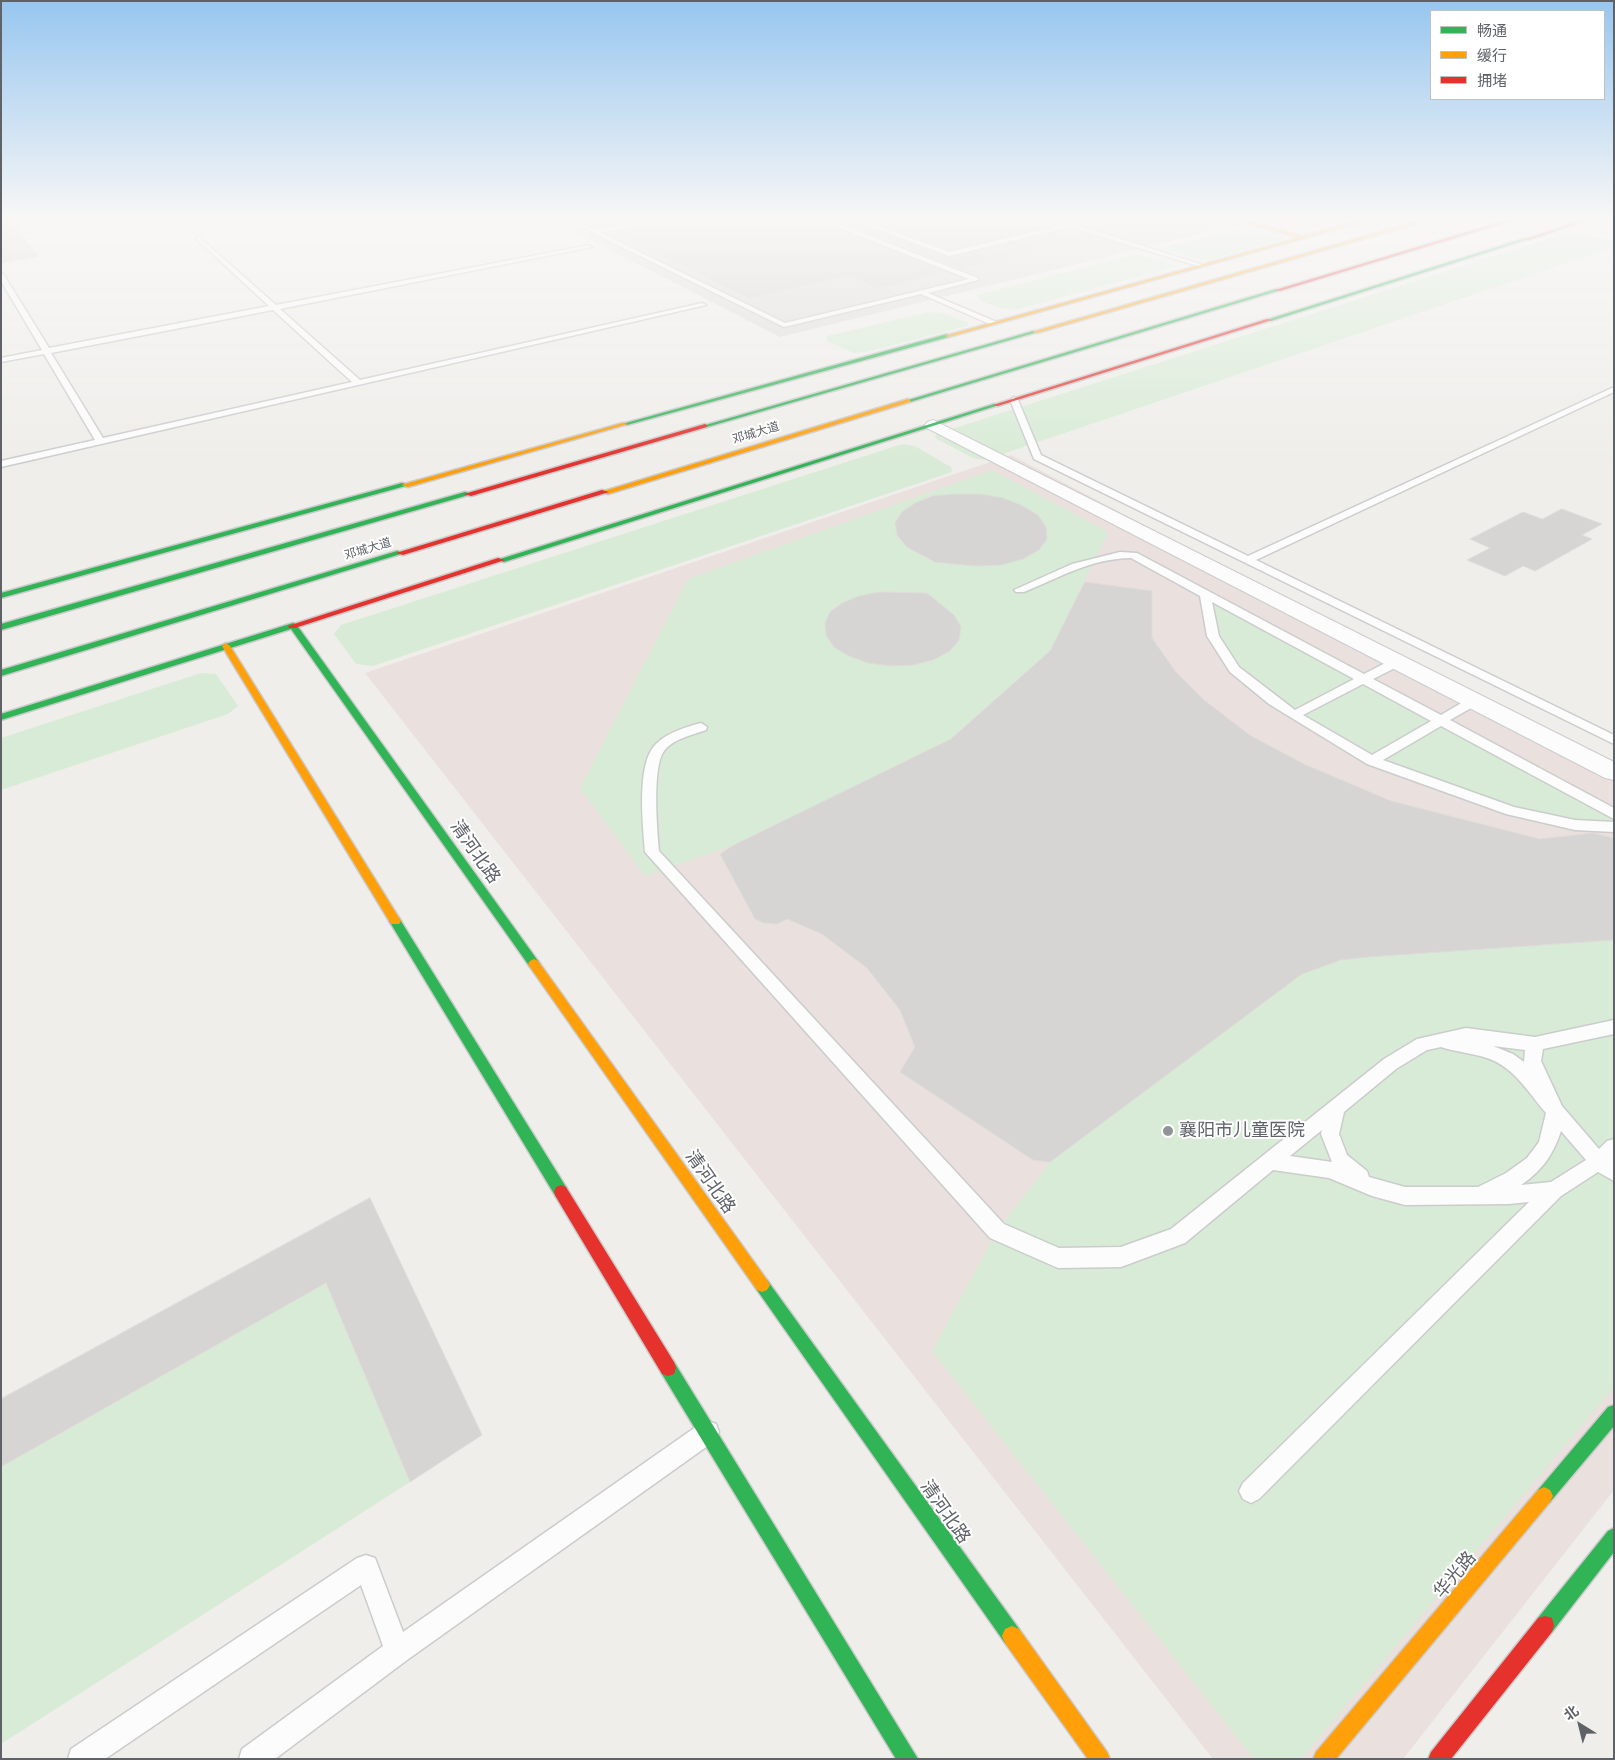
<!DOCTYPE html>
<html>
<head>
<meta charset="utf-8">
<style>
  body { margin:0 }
  #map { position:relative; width:1615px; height:1760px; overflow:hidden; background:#efeeea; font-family:Inter,"Noto Sans SC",sans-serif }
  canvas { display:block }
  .frame { position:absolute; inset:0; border:2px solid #5f6368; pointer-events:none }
  .legend { position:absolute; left:1430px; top:10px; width:175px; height:90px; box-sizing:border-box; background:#fff; border:1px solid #bfc1c3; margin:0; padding:6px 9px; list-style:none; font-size:15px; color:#5f6368 }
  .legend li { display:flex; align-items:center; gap:10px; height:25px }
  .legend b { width:25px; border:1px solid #bfc1c3 }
  .north { position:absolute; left:1555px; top:1700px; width:50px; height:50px; -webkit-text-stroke:4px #fff; paint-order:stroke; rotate:324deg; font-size:14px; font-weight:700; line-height:20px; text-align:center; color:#5f6368 }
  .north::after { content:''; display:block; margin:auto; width:18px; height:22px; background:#5f6368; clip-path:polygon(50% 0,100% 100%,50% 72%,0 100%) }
</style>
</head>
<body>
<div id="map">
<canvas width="1615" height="1760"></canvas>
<div class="frame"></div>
<ul class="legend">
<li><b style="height:6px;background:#30b455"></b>畅通</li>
<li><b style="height:6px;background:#ff9f0a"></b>缓行</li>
<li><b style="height:6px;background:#e5322d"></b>拥堵</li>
</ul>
<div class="north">北</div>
</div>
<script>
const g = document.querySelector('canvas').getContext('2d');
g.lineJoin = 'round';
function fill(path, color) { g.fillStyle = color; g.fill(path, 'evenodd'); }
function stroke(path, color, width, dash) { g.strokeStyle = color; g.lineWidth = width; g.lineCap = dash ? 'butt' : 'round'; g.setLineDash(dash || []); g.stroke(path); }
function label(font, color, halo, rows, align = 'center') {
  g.font = font + ' Inter,"Noto Sans SC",sans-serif'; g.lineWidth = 4; g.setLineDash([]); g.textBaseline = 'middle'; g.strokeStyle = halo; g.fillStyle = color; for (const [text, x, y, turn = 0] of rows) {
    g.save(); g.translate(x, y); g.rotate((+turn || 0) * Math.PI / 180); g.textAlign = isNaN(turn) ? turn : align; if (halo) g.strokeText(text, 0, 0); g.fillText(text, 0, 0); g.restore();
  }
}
fill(new Path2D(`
  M233,218H321L248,231Z
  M548,218H1265L780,337Z`), '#dfddda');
fill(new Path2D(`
  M1011,455L1614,772V1490L1403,1759H1213L365,673Z`), '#eae0de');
fill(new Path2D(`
  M1241,228H1250L1285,237L1287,239L1208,260H1202L1164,249L1167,246Z
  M1565,233L1580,234L1614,241V247L985,460L973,458L935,438L936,434Z
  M1133,255H1141L1177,266L1015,310C1003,309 983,305 976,295Z
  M929,312L943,313L968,322V326L866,352L854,353L827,341V336Z
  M902,444L915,446L951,467L952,472L373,666L356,664L334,634L341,625Z
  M989,471L996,472L1108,532L1050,651L951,739L734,845L645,876L580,788L688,579Z
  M1205,594L1614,814V827L1511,811L1372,761L1294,715L1234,669L1213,636Z
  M201,673L216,674L238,706L228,714L1,790V738Z
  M1614,940V1387L1301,1759H1254L932,1351L997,1231L1050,1162L1302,974L1341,960L1369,957Z
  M326,1283L410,1482L1,1744V1467Z`), '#d8ebd6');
const building = new Path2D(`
  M1,218H9L39,257L1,263Z
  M584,218H649L601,227Z
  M677,218H812L946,272L878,289L847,276L749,299L613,232Z
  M829,218H846L948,258L1070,229L1094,237L960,269Z
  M863,218H1005L1025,227L1041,228L949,250Z
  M1021,218H1066L1070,221L1055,225Z
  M956,494H980L1003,498L1023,506L1038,515L1046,527L1047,539L1039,550L1023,559L1001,565L975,566L935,562L907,547L897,535L895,523L902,512L915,503L933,496Z
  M1562,509L1602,524L1582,535L1592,539L1535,571L1523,566L1505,576L1467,560L1490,548L1470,539L1523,512L1542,519Z
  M1085,582L1152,591V638L1175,671L1204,700L1251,736L1306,765L1391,801L1540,839L1593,833L1614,838V940L1369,957L1341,960L1302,974L1050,1162L1033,1160L900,1072L915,1047L900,1010L867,968L822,934L787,919L777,924L764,923L755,919L720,854L734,845L951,739L1050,651Z
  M880,592L927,593L954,615L961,627L959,640L950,651L933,660L913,665L891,666L868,663L849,656L834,647L826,635L825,623L830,612L842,603L859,596Z
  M370,1198L482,1435L410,1482L326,1283L1,1467V1399Z`);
fill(building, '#d6d5d3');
stroke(building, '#deddd9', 1);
const lane = new Path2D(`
  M563,218H571L595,230L661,218H675L601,233L785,323L969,279L814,218H823L978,278V280L928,293L999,323L992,325L921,294L784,327Z
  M848,218H857L949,252L1091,218H1102L1077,225L1206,266L1201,267L1070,227L949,256Z
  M1007,218L1053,225L1050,227L1026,225Z
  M198,236L276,305L589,245L592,247L280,309L360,380L702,303L706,305L1,467V461L95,440L44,354L1,362V358L42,350L1,281V273L4,275L49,348L269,306L196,239ZM273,310L352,382L103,438L51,353Z
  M1614,387V392L1256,560L1614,735V744L1034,459L1010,400L1014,397L1018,400L1041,455L1248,556Z
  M1120,552L1137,553L1364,674L1393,659H1401L1403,662L1401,665L1373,679L1441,715L1470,698H1478L1480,701L1478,704L1450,720L1614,808V819L1441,726L1383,760L1514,807L1575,820L1614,822V832L1575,830L1506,814L1367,764L1269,704L1230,672L1207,636L1200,596L1131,558C1093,558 1058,578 1024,592H1016L1014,590L1072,564ZM1212,602L1354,679L1295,710L1239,667L1219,636ZM1363,684L1431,721L1372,755L1303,715Z
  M701,723L707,727L706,730C692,735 673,739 664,751C652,767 657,829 659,851L1004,1224L1059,1248L1121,1247L1171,1229L1384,1059L1417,1039L1466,1028L1535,1037L1614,1020V1034L1543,1049L1541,1061L1562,1106L1599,1149L1607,1141L1614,1139V1181L1598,1172L1561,1196L1259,1499L1251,1503L1243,1499L1239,1491L1243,1483L1529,1202L1509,1204L1405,1205L1372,1196L1329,1178L1273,1170L1185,1243L1121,1267L1058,1268L990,1238L645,852C643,826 636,765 655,745C666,733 686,727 701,723ZM1493,1046L1525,1050L1524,1062L1513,1054ZM1441,1047C1456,1052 1472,1053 1487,1058C1514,1067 1528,1092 1546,1113L1539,1142L1527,1158L1506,1173L1478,1187H1405L1369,1177L1367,1171L1347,1155L1339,1134L1344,1112L1396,1069L1427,1050ZM1322,1130L1321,1134L1332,1162L1290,1156ZM1561,1131L1586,1160L1551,1182L1521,1185C1542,1171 1553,1155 1561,1131Z
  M708,1421L716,1424L719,1432L716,1440L407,1660L275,1759H239L242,1749L383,1646L361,1585L105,1759H68L71,1749L357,1558L366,1555L375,1558L403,1632L700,1424Z`);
const street = new Path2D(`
  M933,420L1614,762V780L1605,778L927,428L925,425L927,422Z`);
const fast = new Path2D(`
  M1525,238L1529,239L1271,321L1266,320Z
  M1276,289L1281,290L910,402L905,401Z
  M1033,331L1038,332L707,427L702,426Z
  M947,334L949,337L627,425L622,424Z
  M994,404L999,405L504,562L497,560Z
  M402,483L409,485L1,598V593Z
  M465,492L472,494L1,630V624Z
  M397,551L404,553L1,676V670Z
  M293,623L296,624L538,961L540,964L538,967H530L291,629L1,720V714Z
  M395,917L399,918L566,1187L568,1192L566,1197L561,1199L556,1197L391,924L389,921L391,918Z
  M762,1278L767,1280L1019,1629L1022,1636L1019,1643L1012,1646L1005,1643L757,1290L754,1285L757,1280Z
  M668,1360L674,1362L918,1759H896L662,1374L660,1368L662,1362Z
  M1614,1405V1426L1550,1502L1544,1505L1538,1502L1535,1496L1538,1490L1608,1407Z
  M1614,1528V1552L1552,1632L1545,1634L1538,1632L1536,1625L1538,1618L1608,1531Z`);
const slow = new Path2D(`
  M1230,218H1238L1303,236L1369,218H1377L949,337L944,336L1298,238Z
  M1428,218H1436L1037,333L1032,332Z
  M908,399L911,401L910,402L608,494L601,492Z
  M623,423L628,424L408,487L401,485Z
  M226,643L230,646L399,918L401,921L399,924H391L222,646Z
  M534,959L538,961L767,1280L770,1285L767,1290L762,1292L757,1290L530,967L528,964L530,961Z
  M1544,1487L1550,1490L1553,1496L1550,1502L1336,1759H1313L1316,1752L1538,1490Z
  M1012,1626L1019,1629L1107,1752L1110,1759H1088L1005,1643L1002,1636L1005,1629Z`);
const jam = new Path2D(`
  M1513,218H1521L1280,291L1275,290Z
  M1589,218H1596L1529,240L1525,239Z
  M1267,319L1272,320L998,406L993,405Z
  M705,424L707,425V427L471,496L464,494Z
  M602,490L609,492L403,555L396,553Z
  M498,558L505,560L295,628H289L288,626Z
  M561,1185L566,1187L674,1362L676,1368L674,1374L668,1376L662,1374L556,1197L554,1192L556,1187Z
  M1545,1616L1552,1618L1554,1625L1552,1632L1451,1759H1428L1431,1752L1538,1618Z`);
stroke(lane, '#cbcccc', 3);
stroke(street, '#cbcccc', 2);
stroke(fast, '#cacacb', 3);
stroke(slow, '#cacacb', 3);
stroke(jam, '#cacacb', 3);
fill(lane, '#fdfcfc');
fill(street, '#fdfcfc');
fill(fast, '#30b455');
fill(slow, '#ff9f0a');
fill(jam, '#e5322d');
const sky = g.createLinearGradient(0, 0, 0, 465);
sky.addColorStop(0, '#97c6ef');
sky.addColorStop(0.47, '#f8f7f6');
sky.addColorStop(1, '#f8f7f600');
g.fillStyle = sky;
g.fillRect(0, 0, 1615, 465);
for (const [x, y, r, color] of [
  [1168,1131,6,"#919496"]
]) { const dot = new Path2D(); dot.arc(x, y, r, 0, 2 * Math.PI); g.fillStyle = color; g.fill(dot); stroke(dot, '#fff', 2); }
label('12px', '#5f6368', '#fff', [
  ["邓城大道",756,433,-17],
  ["邓城大道",368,549,-17]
]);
label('18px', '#5f6368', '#fff', [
  ["清河北路",475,852,55],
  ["清河北路",710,1182,55],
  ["清河北路",945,1512,55],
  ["华光路",1455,1575,-50]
]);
label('18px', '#5f6368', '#fff', [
  ["襄阳市儿童医院",1179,1131]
], 'left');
</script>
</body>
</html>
